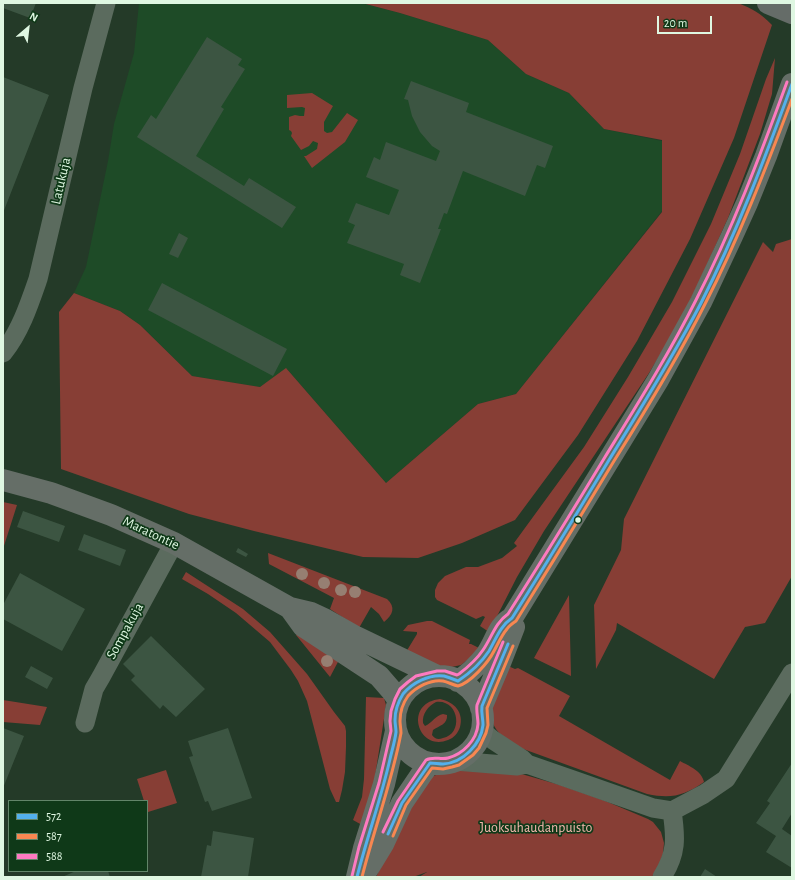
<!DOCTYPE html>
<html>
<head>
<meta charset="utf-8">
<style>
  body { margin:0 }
  #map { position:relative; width:795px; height:880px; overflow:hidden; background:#243a28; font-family:"Alegreya Sans",sans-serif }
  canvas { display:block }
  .frame { position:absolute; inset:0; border:4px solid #dff7e2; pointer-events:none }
  .legend { position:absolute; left:8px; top:800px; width:140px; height:72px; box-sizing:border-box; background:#0f3918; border:1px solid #628569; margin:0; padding:5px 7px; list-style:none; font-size:12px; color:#dff7e2 }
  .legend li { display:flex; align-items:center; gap:8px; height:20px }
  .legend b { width:20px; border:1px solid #628569 }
  .north { position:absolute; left:8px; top:8px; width:40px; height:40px; -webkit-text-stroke:3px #0f3918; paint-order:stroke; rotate:28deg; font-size:11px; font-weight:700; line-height:16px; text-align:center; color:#dff7e2 }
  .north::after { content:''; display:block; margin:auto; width:14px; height:18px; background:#dff7e2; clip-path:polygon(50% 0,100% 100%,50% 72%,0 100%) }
  .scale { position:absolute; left:657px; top:16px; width:55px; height:18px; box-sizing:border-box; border:2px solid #dff7e2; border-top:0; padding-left:5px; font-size:12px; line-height:14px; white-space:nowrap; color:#dff7e2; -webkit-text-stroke:3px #0f3918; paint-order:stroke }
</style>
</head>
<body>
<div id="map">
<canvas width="795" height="880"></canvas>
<div class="frame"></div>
<ul class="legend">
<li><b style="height:5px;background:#53b0ec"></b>572</li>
<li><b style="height:5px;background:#f88751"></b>587</li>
<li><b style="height:5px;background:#fe7ac1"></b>588</li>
</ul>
<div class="north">N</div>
<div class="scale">20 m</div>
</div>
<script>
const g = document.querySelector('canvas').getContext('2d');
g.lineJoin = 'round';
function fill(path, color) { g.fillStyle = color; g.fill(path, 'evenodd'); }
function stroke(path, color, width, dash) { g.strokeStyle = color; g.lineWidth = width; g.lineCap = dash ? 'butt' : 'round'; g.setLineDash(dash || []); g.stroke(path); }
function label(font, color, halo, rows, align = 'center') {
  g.font = font + ' "Alegreya Sans",sans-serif'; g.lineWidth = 3.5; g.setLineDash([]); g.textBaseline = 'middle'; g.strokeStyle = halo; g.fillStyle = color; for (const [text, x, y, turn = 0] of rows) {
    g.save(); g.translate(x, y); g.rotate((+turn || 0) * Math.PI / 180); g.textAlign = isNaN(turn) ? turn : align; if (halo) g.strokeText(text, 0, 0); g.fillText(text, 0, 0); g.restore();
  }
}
fill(new Path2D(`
  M139,3H362L400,13L488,40L526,74L569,93L604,129L662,141V211L516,394L478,404L386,483L287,369L260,387L192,376L140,325L120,311L74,293L86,267L108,161L114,124L134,53Z`), '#1e4b27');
fill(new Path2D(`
  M362,3H738C753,9 760,13 772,25L734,138L690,239L637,341L578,435L515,520L462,543L418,558L363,557L254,531L189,514L61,469L59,312L74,293L120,311L140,325L192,376L260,387L286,368L386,483L478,404L516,394L662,212V140L604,129L569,93L526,74L488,40L400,13Z
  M775,58L772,94L760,134L728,218L684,315L649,373L544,531L517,577L489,632L480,626L485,617L483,616L476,619L437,600L435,597V590L438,583L445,576L466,567H478L502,558L517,546L514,543L584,447L628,377L672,302L711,224L740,154L766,79Z
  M312,93L333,106L324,122V131L327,133L332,132L347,113L358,120L345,142L312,168L304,156H306L317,149L318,143L313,141L309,146L301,150L291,136L292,133L291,131L289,130V117L295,115L300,116H304L305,108L302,107L287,108V95Z
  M792,239V576L765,623L745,627L714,679L617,623L616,630L596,669L594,605L621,550L624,519L763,242L773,252L776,244Z
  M3,502L17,505L3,549Z
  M268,553L387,599C396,607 393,615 384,622L379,614L371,607L359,628L330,609L334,598L269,564Z
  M186,572L243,609L270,632L307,674L334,712L345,726L346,731V747L345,772L342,790L339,802H336L330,789L307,701L298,681L291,670L270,642L236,613L208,594L182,579Z
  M569,595L571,676L534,658Z
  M427,621H432L470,640L469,644H471L481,649L461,665L447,668L441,667L406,652L417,634V632L403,631L408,625Z
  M298,633L339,660L330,677L296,635Z
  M508,666L515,669L518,668L570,696L559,716L670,780L680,761C689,766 702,771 704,782C684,796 671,799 647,794L515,746C500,734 489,728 492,707Z
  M366,697L384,698L386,705L385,712L372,796L362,825L353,820L362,797L364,779Z
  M440,699C455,702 464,713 460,727C458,733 454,738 448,740C418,752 403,703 440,699ZM436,702C459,699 464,734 443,738C438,740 435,739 432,735L433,730C439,726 448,724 447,715L443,714C436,715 432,723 425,726L423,723C422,714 428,706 436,702Z
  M3,700L47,707L40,725L3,722Z
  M166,770L177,803L148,812L147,801H144L137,779Z
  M492,770L511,771L560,785L603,800L648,819L653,822L661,832L664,843L663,854L659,865L652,877H419L427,872L413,877H376L412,803L431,777L436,775L453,771Z`), '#873e35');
fill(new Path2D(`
  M3,3H36L30,18L3,8Z
  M207,37L242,59L238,65L245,69L221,107L224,109L196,156L244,186L249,178L296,207L282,228L137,137L151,115L156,119Z
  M3,77L49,95L3,213Z
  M411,81L469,103L466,112L553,146L545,168L537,165L525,196L463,171L447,214L444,213L438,229H441L420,283L400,275L404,264L347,243L355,225L348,222L356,203L389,215L399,190L366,177L374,157L380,160L386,142L436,161L440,151L432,146L420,132L412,116L408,100L404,99Z
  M179,233L188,238L178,258L169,254Z
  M162,283L287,349L273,376L148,310Z
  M23,511L65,526L59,542L17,527Z
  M84,534L126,550L120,566L78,550Z
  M238,548L248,554L246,557L236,552Z
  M20,573L85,609L62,651L3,619V605Z
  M151,636L205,689L176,717L163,705L160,709L131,680L135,676L123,664Z
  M31,666L53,678L47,689L25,677Z
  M3,728L24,736L3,788Z
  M228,728L252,798L212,811L208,801L205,802L189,757L193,756L188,741Z
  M792,763V813L782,829L792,836V868L766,852L776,836L756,823L770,803L767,801Z
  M213,831L254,838L248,877H201L207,845L211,846Z
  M705,869L717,877H700Z
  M76,871H108L110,877H62Z`), '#3c5542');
stroke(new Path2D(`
  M3,353C20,332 29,305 38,279L83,88L106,3
  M85,723L94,689L101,677L174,543
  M482,731L493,740L522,759L527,764
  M455,761L517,766L527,764L576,781L653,808L672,811L704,794L726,779L792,673
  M662,877C677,853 676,838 672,811`), '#5b6b5e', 19);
stroke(new Path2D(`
  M3,480L51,493L111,515L174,543L290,608L311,613L326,620L356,637L437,676
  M290,608L303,626L379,676L392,691L399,701
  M395 720a44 44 0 1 1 88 0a44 44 0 1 1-88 0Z
  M458,681C469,674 478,665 486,655C495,643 498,625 512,618L658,380L701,302L732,236L747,203L766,156L792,84
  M481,708L500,663L514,627
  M363,876L369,867L383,844L402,803L421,775L430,763
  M357,877L364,848L384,784L396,731`), '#656e67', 22);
stroke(new Path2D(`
  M768,3L792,13`), '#656c68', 22);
stroke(new Path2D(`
  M388,834L402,803L430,763C434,763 439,764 443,764C463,763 481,744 483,725C483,718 481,713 482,706L508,644
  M357,877C367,837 381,799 390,759C392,750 395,741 396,732C396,728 395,724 395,720C395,711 398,702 403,694C412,683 429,674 444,676C448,677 453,679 458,681C470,673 481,663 489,651C496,639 500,626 512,618C545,566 577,513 609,460C641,408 673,357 701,303C737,232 765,158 792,84`), '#53b0ec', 3);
stroke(new Path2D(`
  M393,836L406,805L432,768L443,769L452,767L459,765L473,755L479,748L486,733L488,725L487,708L513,646
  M362,877C374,829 392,782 401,733C401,729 400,725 400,721C400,712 403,703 408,696C416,687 431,679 443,681C448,682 453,685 458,686C470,683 488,663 494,651C498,644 501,636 507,629C509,626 513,623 516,621C549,568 582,514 614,461C646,410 678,358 705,304C739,238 766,168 792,99`), '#f88751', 3);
stroke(new Path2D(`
  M383,832L398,801L426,760C433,756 441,760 448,758C463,754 477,740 478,724C478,717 476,711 477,705L503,642
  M352,876L359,847L379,783L391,731L390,721L391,711L395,699L400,689L408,682L416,676L437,671H445L457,675L459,674C468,667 477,659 483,650C492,637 495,623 508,614C541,562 573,510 605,457C637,405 669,354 696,300C732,230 760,156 787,82`), '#fe7ac1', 3);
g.fillStyle = '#967f72';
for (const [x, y] of [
  [302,574],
  [324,583],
  [341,590],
  [355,592],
  [327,661]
]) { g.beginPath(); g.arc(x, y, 6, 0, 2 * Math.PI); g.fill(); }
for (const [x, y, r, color] of [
  [578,520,3.5,"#dff7e2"]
]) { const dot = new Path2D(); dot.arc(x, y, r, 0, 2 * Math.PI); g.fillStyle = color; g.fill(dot); stroke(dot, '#0f3918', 1.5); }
label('14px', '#dff7e2', '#0f3918', [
  ["Latukuja",61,181,-77],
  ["Maratontie",151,533,25],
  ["Sompakuja",125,631,-61]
]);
label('14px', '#f3b7ae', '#0f3918', [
  ["Juoksuhaudanpuisto",536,828]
]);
</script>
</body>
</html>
